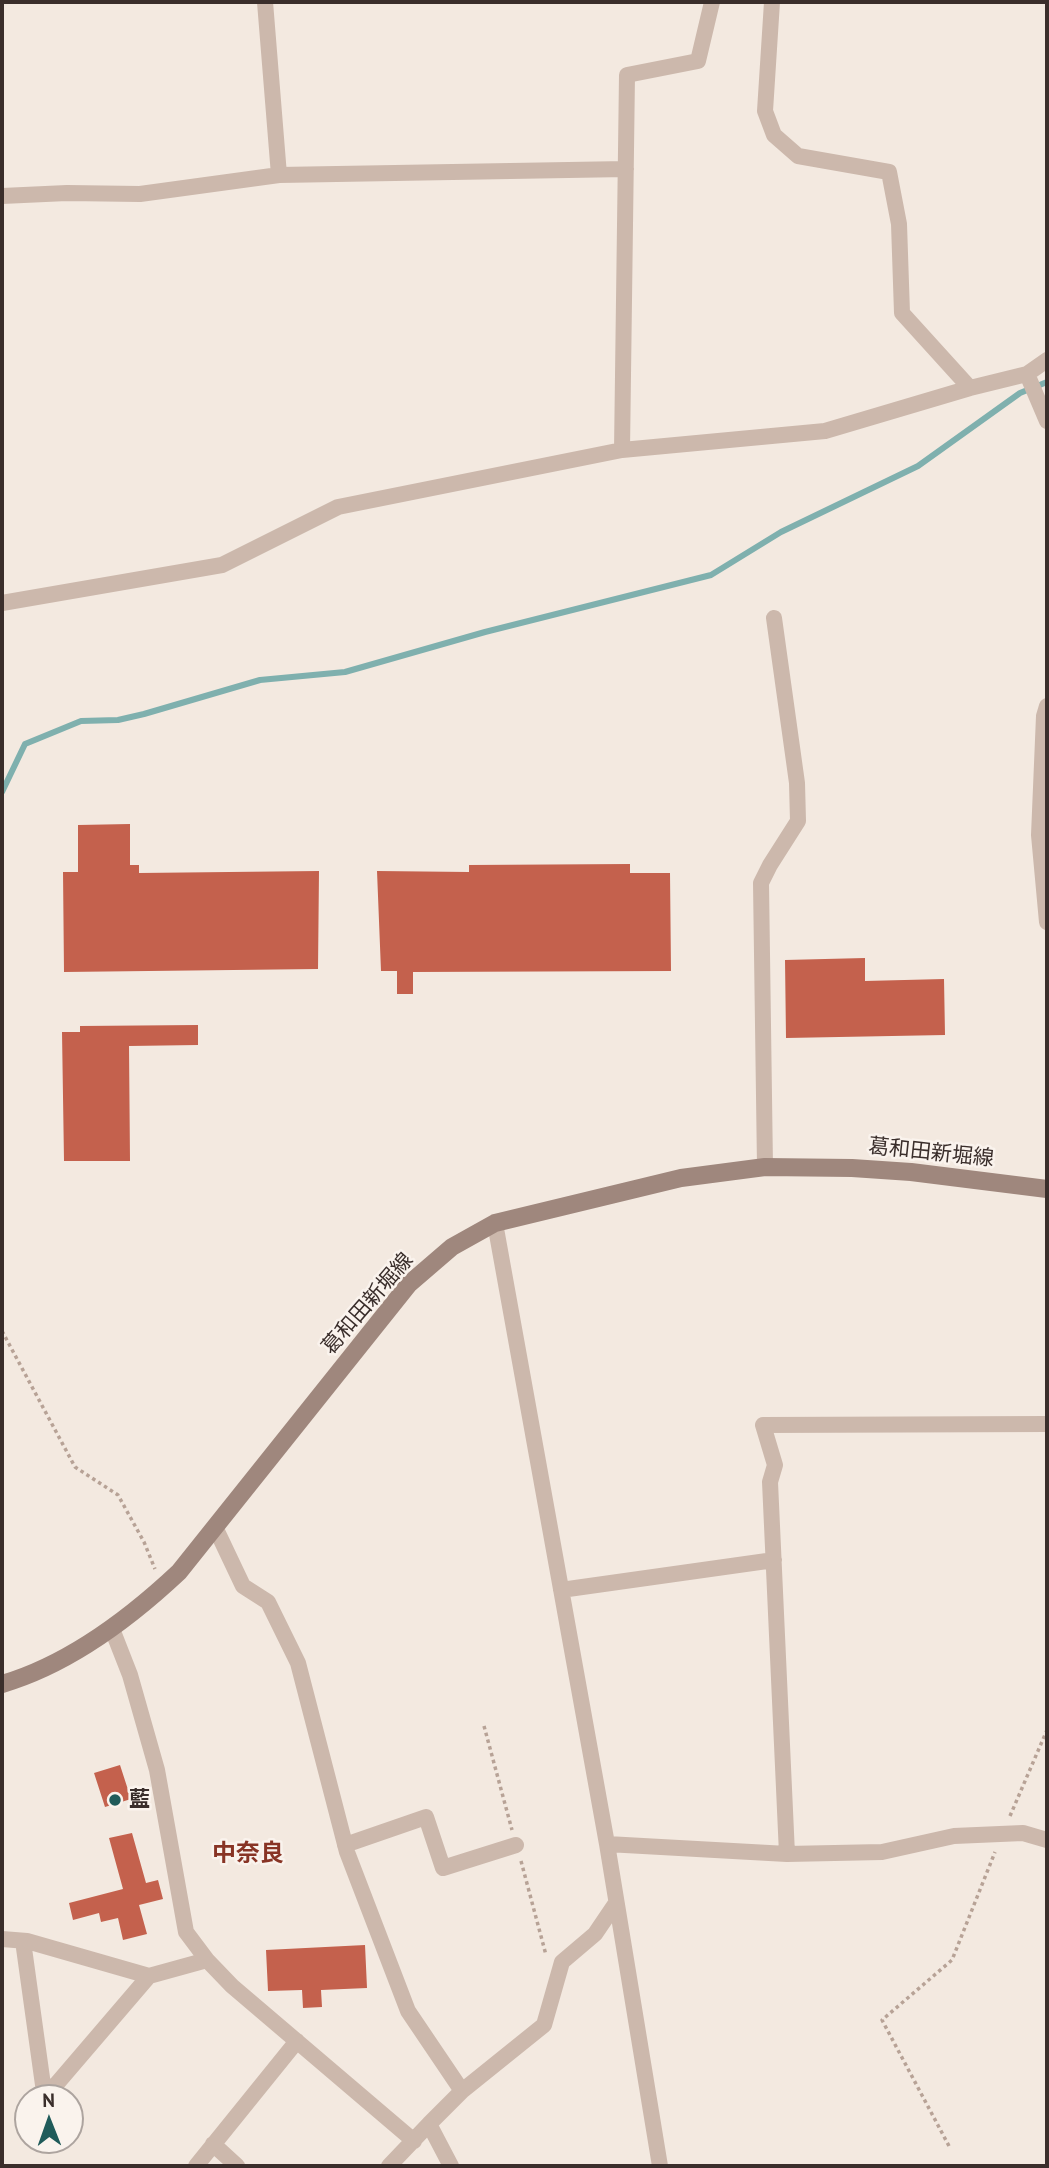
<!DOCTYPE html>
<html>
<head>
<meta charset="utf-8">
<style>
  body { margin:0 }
  #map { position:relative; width:1049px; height:2168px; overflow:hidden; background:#f3e9e0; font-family:"PT Sans",sans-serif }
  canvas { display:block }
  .frame { position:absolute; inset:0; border:4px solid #3a2e2b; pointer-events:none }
  .north { position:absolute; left:14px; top:2084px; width:70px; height:70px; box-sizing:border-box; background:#faf3ed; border:2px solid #ada49f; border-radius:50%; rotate:359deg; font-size:19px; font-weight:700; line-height:28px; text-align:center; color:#3a2e2b }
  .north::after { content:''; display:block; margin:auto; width:24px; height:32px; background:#205b5a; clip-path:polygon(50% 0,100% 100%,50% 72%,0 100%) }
</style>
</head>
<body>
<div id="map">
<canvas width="1049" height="2168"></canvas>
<div class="frame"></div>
<div class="north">N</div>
</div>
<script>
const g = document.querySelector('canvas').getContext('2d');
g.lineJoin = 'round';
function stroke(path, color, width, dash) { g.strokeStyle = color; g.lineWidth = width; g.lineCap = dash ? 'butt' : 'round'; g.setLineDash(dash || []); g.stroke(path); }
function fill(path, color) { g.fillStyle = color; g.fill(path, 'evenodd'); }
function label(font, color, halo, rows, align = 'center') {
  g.font = font + ' "PT Sans","Noto Sans JP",sans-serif'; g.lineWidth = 5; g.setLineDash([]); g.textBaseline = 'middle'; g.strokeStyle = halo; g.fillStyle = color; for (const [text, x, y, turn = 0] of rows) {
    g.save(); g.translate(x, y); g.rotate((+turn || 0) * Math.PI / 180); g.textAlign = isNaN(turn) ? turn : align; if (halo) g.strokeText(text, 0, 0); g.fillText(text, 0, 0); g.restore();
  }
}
stroke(new Path2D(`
  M2,792L25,744L81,721L118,720L144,714L260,680L345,672L485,632L711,575L781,532L918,466L1020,393L1047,382`), '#7fb0ae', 6);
fill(new Path2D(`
  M130,824V865H139V873L319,871L318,969L64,972L63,872H78V825Z
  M630,864V873H670L671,971L413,972V994H397V971H381L377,871L469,872V865Z
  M865,958V981L944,979L945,1035L786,1038L785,960Z
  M198,1025V1045L129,1046L130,1161H64L62,1032H80V1026Z
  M120,1765L131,1799L105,1807L94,1773Z
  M132,1833L146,1883L158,1880L163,1899L139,1905L147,1934L123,1940L118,1918L101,1922L99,1913L73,1920L69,1903L123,1889L109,1838Z
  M365,1945L367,1988L321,1990L322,2007L303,2008L302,1990L268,1991L266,1950Z`), '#c4614d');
stroke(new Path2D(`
  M2,1331L75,1467L118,1495L144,1542L155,1569
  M484,1726L512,1830
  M1010,1816L1047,1730
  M521,1861L546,1955
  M949,2146L882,2020L952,1960L995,1852`), '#b7a296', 3.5, [3.5, 3.5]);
stroke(new Path2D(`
  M265,2L279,175
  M772,2L765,111L774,135L798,156L889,172L899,224L902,313L970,388
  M2,196L67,193L140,194L279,175L626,169
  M1027,374L1047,421
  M622,450L627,75L698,61L712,2
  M2,603L222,565L338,507L622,450L825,431L970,388L1027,374L1047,360
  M1047,706L1044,716L1039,835L1047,922
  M765,1167L761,883L770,865L798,821L797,783L774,618
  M495,1223L607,1844L660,2166
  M215,1527L243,1586L268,1602L298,1663L347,1852L408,2011L462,2091L429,2124
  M561,1590L774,1560
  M112,1629L130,1675L157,1770L186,1932L207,1960L232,1986L414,2141
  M607,1844L787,1854L882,1852L954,1836L1023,1833L1047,1840
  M345,1845L426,1817L443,1868L516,1845
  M787,1854L770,1482L775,1465L763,1425L1047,1424
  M2,1939L27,1941L149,1976L207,1960
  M23,1941L43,2085L54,2087L149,1976
  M462,2091L544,2025L562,1962L595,1934L616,1903
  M213,2144L237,2166
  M196,2166L297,2041
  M389,2166L429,2124L451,2166`), '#ccb8ac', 16);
stroke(new Path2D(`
  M2,1684C67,1665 130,1618 179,1572L409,1284L452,1247L495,1223L681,1178L765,1167L852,1168L911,1172L1047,1189`), '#9f877d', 18);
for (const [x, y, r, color] of [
  [115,1800,7,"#205b5a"]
]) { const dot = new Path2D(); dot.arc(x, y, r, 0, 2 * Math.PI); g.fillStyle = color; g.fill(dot); stroke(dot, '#faf3ed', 2.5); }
label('21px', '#3a2e2b', '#faf3ed', [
  ["葛和田新堀線",931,1153,6],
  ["葛和田新堀線",368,1304,-49]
]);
label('bold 21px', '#3a2e2b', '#faf3ed', [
  ["藍",129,1800]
], 'left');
label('bold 24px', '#883425', '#faf3ed', [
  ["中奈良",248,1854]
]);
</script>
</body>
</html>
